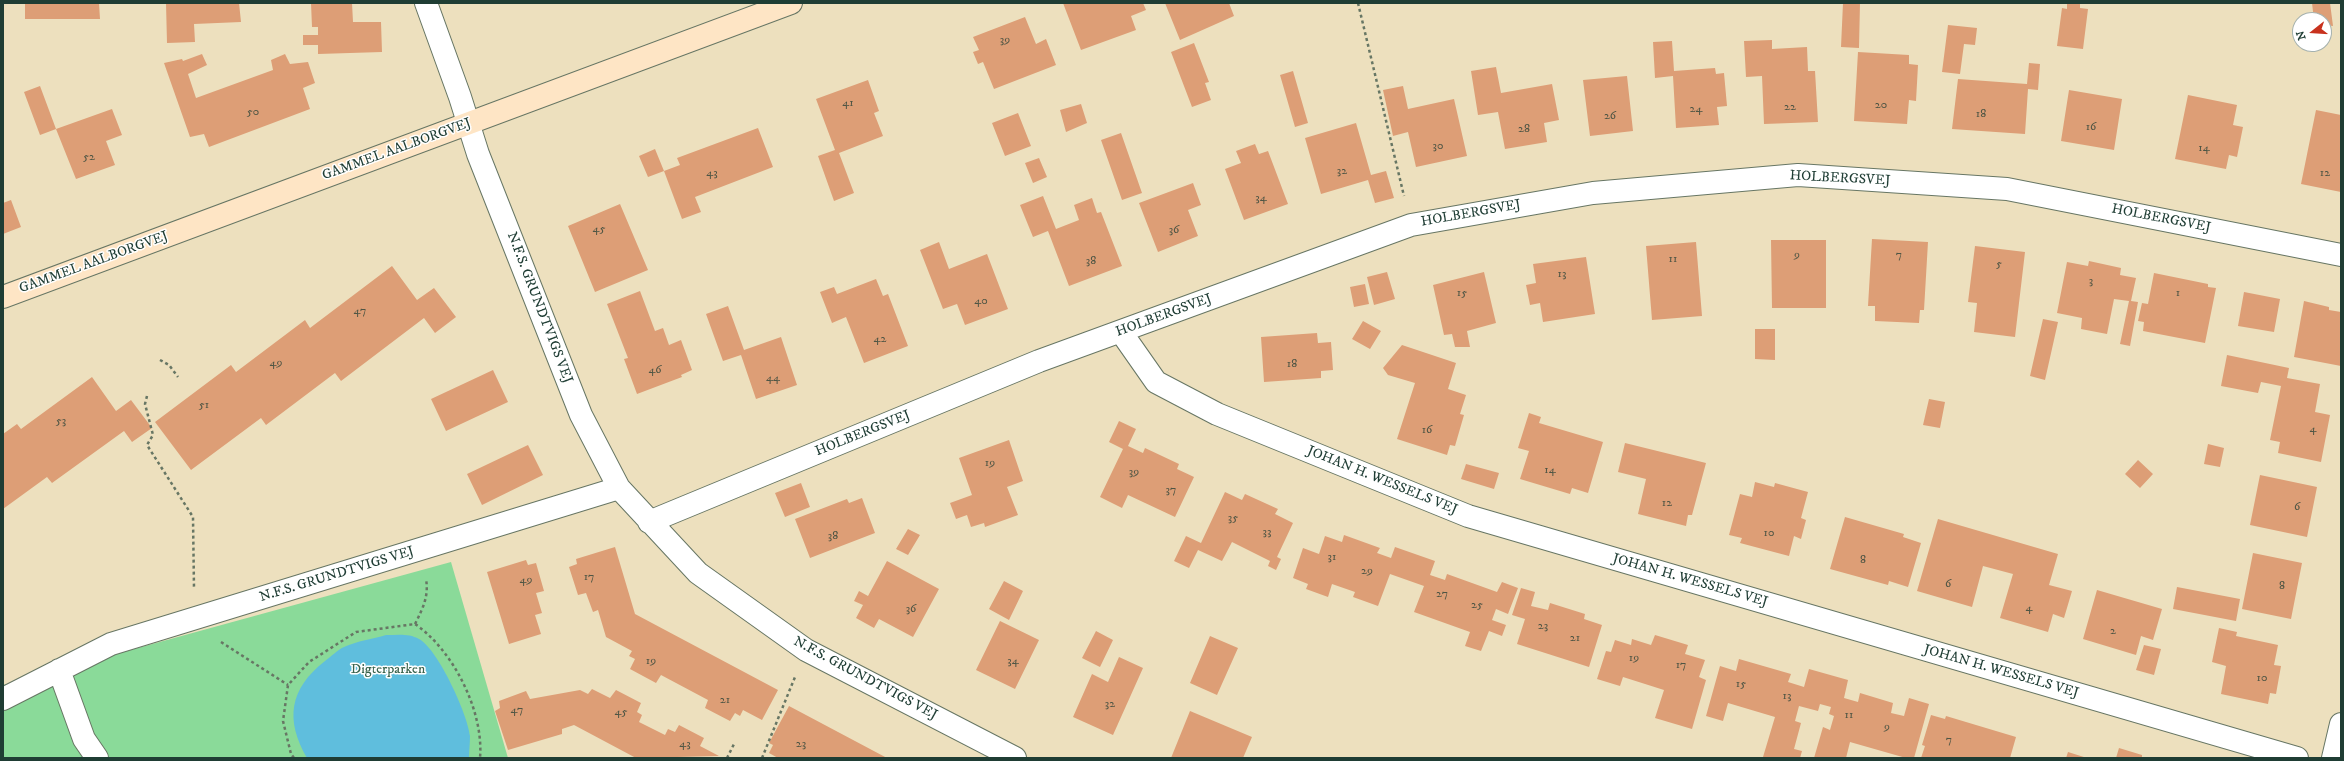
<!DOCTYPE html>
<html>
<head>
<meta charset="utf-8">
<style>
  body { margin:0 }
  #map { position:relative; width:2344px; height:761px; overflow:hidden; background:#ede0be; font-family:"IM FELL DW Pica",serif }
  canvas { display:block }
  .frame { position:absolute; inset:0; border:4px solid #1f3d34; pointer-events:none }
  .north { position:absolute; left:2292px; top:12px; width:40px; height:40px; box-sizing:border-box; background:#fff; border:1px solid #a5b1ae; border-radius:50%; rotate:253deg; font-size:11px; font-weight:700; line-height:16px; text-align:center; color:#1f3d34 }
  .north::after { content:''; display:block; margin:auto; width:14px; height:18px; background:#c8321e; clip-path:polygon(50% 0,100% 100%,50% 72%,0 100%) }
</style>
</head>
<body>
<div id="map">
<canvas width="2344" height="761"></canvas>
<div class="frame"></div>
<div class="north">N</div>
</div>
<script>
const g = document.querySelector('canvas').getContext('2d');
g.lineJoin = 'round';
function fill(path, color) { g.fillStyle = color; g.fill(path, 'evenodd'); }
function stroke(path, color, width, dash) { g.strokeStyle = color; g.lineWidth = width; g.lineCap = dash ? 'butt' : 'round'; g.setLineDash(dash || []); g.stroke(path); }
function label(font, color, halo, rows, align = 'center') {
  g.font = font + ' "IM FELL DW Pica",serif'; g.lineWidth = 3; g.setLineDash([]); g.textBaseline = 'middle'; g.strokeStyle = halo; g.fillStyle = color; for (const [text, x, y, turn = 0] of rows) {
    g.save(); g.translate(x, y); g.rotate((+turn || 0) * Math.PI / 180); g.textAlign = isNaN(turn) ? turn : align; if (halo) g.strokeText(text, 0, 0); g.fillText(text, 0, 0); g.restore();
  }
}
fill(new Path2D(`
  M451,562L508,758H3V685Z`), '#8ada99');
fill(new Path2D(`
  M386,635C397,635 409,633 419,639C438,649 468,715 470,736C470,743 469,751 469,758H307C285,720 289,689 325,661C331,657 337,650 344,647C357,641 373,639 386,635Z`), '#5fbedd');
fill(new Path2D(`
  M31,3H99L100,19H25V4Z
  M166,3H239L241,22L194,24L195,42L167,43Z
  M311,3H352L353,22H381L382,52L318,54V45H303V35H318V27H312Z
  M1063,3H1143L1146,10L1131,16L1136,30L1081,50Z
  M1165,3H1229L1234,16L1180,40Z
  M1843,3H1860L1859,48L1841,47Z
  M2067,3H2080V8L2088,9L2083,49L2057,46L2062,8L2067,9Z
  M2312,3H2330L2333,26L2324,25V20H2314Z
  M1025,17L1036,44L1046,39L1056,65L994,89L983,62L978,64L973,52L979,50L973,37Z
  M1948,25L1977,28L1975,45L1964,44L1960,74L1942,72Z
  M1772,40V49L1807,47L1808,71H1815L1818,122L1764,124L1762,76L1746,77L1744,41Z
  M1672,41L1674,71L1715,68L1716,74L1724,73L1727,106L1717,107L1719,125L1676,128L1673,76L1655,78L1653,42Z
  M1194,43L1209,82L1205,83L1211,100L1192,107L1171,52Z
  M1858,52L1909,55V64L1918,65L1916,101L1909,100L1907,124L1854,121Z
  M202,54L207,65L188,74L196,98L273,70L271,60L285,54L290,64L308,62L315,83L303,88L310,109L209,147L204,134L190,137L164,63L182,59L183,61Z
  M2029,63L2040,64L2038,90L2028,89L2025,134L1952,129L1958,79L2027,84Z
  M1496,67L1501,93L1552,84L1559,120L1544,123L1547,142L1505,149L1498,112L1478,115L1471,71Z
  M1293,71L1308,123L1295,127L1280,75Z
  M1627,76L1633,131L1590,136L1583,80Z
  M868,80L879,111L874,113L883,136L839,153L854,193L834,201L818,156L835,150L816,99Z
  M40,86L56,129L40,135L24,92Z
  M1403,86L1408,109L1454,99L1467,156L1416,167L1408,132L1393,136L1383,90Z
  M2069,90L2122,99L2114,150L2061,141Z
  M2188,95L2237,105L2233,125L2243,127L2237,157L2229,155L2226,169L2175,159Z
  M1081,104L1087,123L1066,132L1060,110Z
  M112,109L122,135L106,141L115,165L76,179L56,129Z
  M2316,110L2341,115V192L2301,184Z
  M1018,113L1031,146L1005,156L992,123Z
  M1356,123L1371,175L1386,171L1394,198L1375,203L1368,180L1321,194L1305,138Z
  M758,128L773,167L695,197L701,212L682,219L664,171L680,165L677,158Z
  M1121,133L1142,193L1122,200L1101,140Z
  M1255,144L1259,154L1268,151L1288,204L1244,220L1225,169L1241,163L1236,151Z
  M655,149L664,171L648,177L639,156Z
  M1039,158L1047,177L1033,183L1025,163Z
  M1193,183L1201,205L1188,210L1198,236L1158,252L1139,203Z
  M1043,196L1056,229L1079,220L1074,205L1092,198L1097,213L1101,212L1122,266L1069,286L1048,231L1033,237L1020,205Z
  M11,200L21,227L3,234V203Z
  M620,204L648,270L595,292L568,226Z
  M1872,239L1928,242L1924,310H1920L1919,323L1875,321V306H1868Z
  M1771,240H1826V308H1772Z
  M939,242L949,269L987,254L1008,309L965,325L957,304L943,309L920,250Z
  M1696,242L1702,316L1652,320L1646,246Z
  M1975,246L2025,252L2015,337L1974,332L1977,303L1968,302Z
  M1586,257L1595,314L1543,322L1540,303L1530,305L1526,285L1536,283L1533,264Z
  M2089,261L2121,268L2120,275L2136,278L2131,301L2138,302L2130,346L2120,344L2129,301L2114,299L2107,334L2081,329L2082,318L2057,313L2067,262L2088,266Z
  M392,266L417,300L434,288L456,317L435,333L424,318L341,381L335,373L266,425L261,418L191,470L155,422L231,365L236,372L305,320L310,328Z
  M1387,272L1395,299L1374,305L1367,277Z
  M1484,272L1496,323L1467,331L1470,347H1455L1452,334L1444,335L1433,285Z
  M2154,273L2208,284V287L2216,288L2205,343L2143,331L2144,322L2138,321L2142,303L2148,304Z
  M876,279L883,296L888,294L908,346L864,363L846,317L832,323L820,292L834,287L837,294Z
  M1365,284L1369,304L1354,307L1350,287Z
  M640,291L655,331L663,328L669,345L681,340L692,370L681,375L682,377L637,394L624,359L628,358L607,304Z
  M2244,292L2280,299L2274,332L2238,326Z
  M2304,301L2329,307V310L2341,312V366L2294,357Z
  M728,306L744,350L781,337L797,385L756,399L741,355L723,361L706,314Z
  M2043,319L2058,322L2045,380L2030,376Z
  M1363,321L1381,331L1370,349L1352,339Z
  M1755,329H1775V360L1755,359Z
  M1317,333L1318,343L1331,342L1333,370L1321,371V378L1264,382L1261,337Z
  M1402,345L1456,363L1448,389L1466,395L1460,414L1464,415L1455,446L1450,445L1447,455L1397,439L1415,383L1388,375L1383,368Z
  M2227,355L2289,368L2287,378L2320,384L2315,412L2330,415L2321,462L2278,453L2280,442L2270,440L2281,386L2261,382L2258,393L2221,386Z
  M493,370L508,402L446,431L431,399Z
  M92,377L116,411L131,400L152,428L132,442L124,431L52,483L47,477L3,509V434L17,424L21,429Z
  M1929,399L1945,402L1940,428L1923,425Z
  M1529,413L1541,417L1539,423L1603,442L1588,493L1572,488L1570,494L1520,479L1529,451L1518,448Z
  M1119,421L1136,429L1128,446L1143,453L1145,448L1179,464L1177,469L1194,477L1175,517L1128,495L1122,508L1100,497L1123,449L1109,442Z
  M1009,440L1023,481L1007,487L1018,515L985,527L984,523L971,527L967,515L956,519L950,503L972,495L959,458Z
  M1625,443L1706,463L1692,515H1688L1686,526L1638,514L1646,479L1618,472Z
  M2208,444L2224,448L2220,467L2204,464Z
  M528,445L543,475L482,505L467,474Z
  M2138,460L2153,474L2140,488L2125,474Z
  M1466,464L1499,473L1494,489L1461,479Z
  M2260,475L2317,487L2307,537L2250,525Z
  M1755,482L1774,487L1775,483L1808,492L1801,518L1806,520L1801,539L1794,536L1789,556L1740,543L1742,538L1729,535L1740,494L1752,497Z
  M801,483L810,507L785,517L775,493Z
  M1225,492L1242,500L1245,494L1278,509L1275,514L1293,523L1277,557L1281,559L1276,570L1268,566L1270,561L1232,542L1222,561L1198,550L1189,568L1174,561L1186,536L1201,543Z
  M862,498L875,533L810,558L795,519L847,499L849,503Z
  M1845,517L1904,534L1903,537L1921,543L1908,587L1889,581L1888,585L1830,569Z
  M1938,519L2058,554L2049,585L2072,591L2064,618L2053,614L2048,632L2000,618L2013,574L1983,566L1972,607L1917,591Z
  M908,529L920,535L908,555L896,549Z
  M1344,535L1380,548L1377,553L1391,558L1395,547L1435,561L1430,575L1445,580L1447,574L1497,592L1502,582L1518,588L1508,614L1496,609L1492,620L1506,625L1502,636L1489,631L1481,651L1465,646L1470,632L1414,612L1424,586L1390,574L1378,606L1353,597L1355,592L1332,584L1328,597L1306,589L1308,584L1293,578L1303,548L1319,554L1325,536L1342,542Z
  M615,547L635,614L778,690L762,720L743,710L740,716L735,713L730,721L705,708L708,700L661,675L656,683L630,669L635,659L629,656L632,651L606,637L598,610L593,612L586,593L578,595L569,567L577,564L576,559Z
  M2253,553L2302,563L2291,619L2242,609Z
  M526,560L528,565L536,563L544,591L536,593L542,613L535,615L541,634L509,644L487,572Z
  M887,561L939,589L913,637L879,619L874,628L856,618L863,605L854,601L859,591L868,596Z
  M1004,581L1023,591L1009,620L989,609Z
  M2177,587L2240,599L2236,621L2173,609Z
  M1521,588L1535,592L1531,606L1548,610L1550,603L1585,614L1584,619L1602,625L1589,667L1517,644L1525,619L1512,615Z
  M2097,590L2162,609L2153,640L2141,636L2136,655L2083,639Z
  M1000,621L1039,640L1015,689L976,670Z
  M2219,628L2237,632L2236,636L2278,645L2274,665L2281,666L2276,694L2270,693L2268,704L2221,694L2226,666L2212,662Z
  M1096,631L1113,640L1100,667L1082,658Z
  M1655,635L1688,645L1685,654L1705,660L1699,677L1706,680L1692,729L1655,718L1664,690L1623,677L1620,686L1597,679L1606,651L1611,652L1615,640L1631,645L1632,639L1651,645Z
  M1210,636L1238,648L1217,695L1190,683Z
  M2144,645L2161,649L2154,675L2136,670Z
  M1119,657L1143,668L1113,735L1073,717L1092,674L1108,682Z
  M1739,659L1791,674L1788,682L1804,687L1809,669L1848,680L1844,698L1858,702L1860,693L1893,703L1891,713L1904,716L1909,698L1929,704L1914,758H1906L1850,742L1846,758H1814L1823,727L1830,730L1834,716L1829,714L1831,707L1820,704L1818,711L1799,706L1795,721L1801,723L1794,749L1802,751L1800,758L1763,757L1775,717L1728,703L1723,721L1706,716L1720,666L1736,671Z
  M592,689L610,698L616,690L641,703L637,712L642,715L639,722L665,735L668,729L675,732L679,725L704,738L700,746L719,756L636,758L574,725L562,729V734L508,750L495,711L500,708L499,701L526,691L530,699L580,690L588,694Z
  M789,706L887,758H778L769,753L773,745L769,743Z
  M1190,711L1252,737L1243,758H1171Z
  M1931,715L1945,719L1946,716L2016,737L2010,758H1921L1925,746L1922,745Z
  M2119,748L2142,755V758H2116Z
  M2068,752L2087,758H2066Z`), '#dd9e76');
const street = new Path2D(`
  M426,3L460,97L478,154L581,415L619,488L698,573L806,650L1015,758
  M1121,332L1156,382L1217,414L1468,516L2297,758
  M649,522L1039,361L1411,225L1593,193L1798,175L2007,189L2341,255
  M59,670L84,739L97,758
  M3,699L111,644L619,488
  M2333,758L2341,724`);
const secondary = new Path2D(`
  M3,297L791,3`);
stroke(street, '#677664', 24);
stroke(secondary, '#677664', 24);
stroke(new Path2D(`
  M1358,3L1404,196
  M160,360L169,365L178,377
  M147,396L145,404L153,435L147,445L193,517L194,588
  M415,624C423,608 429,596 426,579
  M221,642L288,685
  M294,758L291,754L283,721L288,685L309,662L356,632L415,624C453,650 484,711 480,758
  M727,758L734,744
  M762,758L795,677`), '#677664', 2.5, [3, 3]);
stroke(street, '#fff', 22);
stroke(secondary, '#fee5c5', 22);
label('12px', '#4e5544', null, [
  ["39",1005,41],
  ["41",848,104],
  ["20",1881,106],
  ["22",1790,108],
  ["24",1696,110],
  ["50",253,113],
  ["18",1981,115],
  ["26",1610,117],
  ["16",2091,128],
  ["28",1524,130],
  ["30",1438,147],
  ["14",2204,149],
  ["52",89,158],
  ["32",1342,172],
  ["43",712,174],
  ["12",2325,174],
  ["34",1261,199],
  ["45",599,230],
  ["36",1174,231],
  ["9",1797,256],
  ["7",1899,256],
  ["11",1673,260],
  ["38",1091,262],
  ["5",1999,265],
  ["13",1562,275],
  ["3",2091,282],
  ["15",1462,294],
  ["1",2178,294],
  ["40",981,302],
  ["47",360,312],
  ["42",880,340],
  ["49",276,364],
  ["18",1292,365],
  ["46",655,371],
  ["44",773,379],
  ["51",204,406],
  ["53",61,422],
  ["4",2313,430],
  ["16",1427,431],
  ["19",990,464],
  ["14",1550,471],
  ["39",1134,473],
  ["37",1171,491],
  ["12",1667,504],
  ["6",2297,508],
  ["35",1233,519],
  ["33",1267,533],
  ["10",1769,534],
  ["38",833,537],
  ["31",1332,558],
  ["8",1863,561],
  ["29",1367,572],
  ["17",589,578],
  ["49",526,581],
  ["6",1948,585],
  ["8",2282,587],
  ["27",1442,595],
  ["25",1477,606],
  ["4",2029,609],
  ["36",911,610],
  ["23",1543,627],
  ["2",2113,632],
  ["21",1575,639],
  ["19",1634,659],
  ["19",651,662],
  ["34",1013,662],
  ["17",1681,666],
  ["10",2262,679],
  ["15",1741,685],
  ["13",1787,697],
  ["21",725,701],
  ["32",1110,705],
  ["47",517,711],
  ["45",621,713],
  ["11",1849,716],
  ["9",1887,728],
  ["7",1949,741],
  ["43",685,745],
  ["23",801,745]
]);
label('14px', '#1f3d34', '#fff', [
  ["GAMMEL AALBORGVEJ",397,150,-20],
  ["HOLBERGSVEJ",1840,179,3],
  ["HOLBERGSVEJ",1471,214,-10],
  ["HOLBERGSVEJ",2161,219,11],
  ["GAMMEL AALBORGVEJ",94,263,-20],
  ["N.F.S. GRUNDTVIGS VEJ",539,308,69],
  ["HOLBERGSVEJ",1164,316,-20],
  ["HOLBERGSVEJ",863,434,-22],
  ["JOHAN H. WESSELS VEJ",1382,481,22],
  ["N.F.S. GRUNDTVIGS VEJ",337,575,-17],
  ["JOHAN H. WESSELS VEJ",1690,581,16],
  ["JOHAN H. WESSELS VEJ",2001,672,16],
  ["N.F.S. GRUNDTVIGS VEJ",865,679,28]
]);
label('14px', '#3a644d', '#fff', [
  ["Digterparken",388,670]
]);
</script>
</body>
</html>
